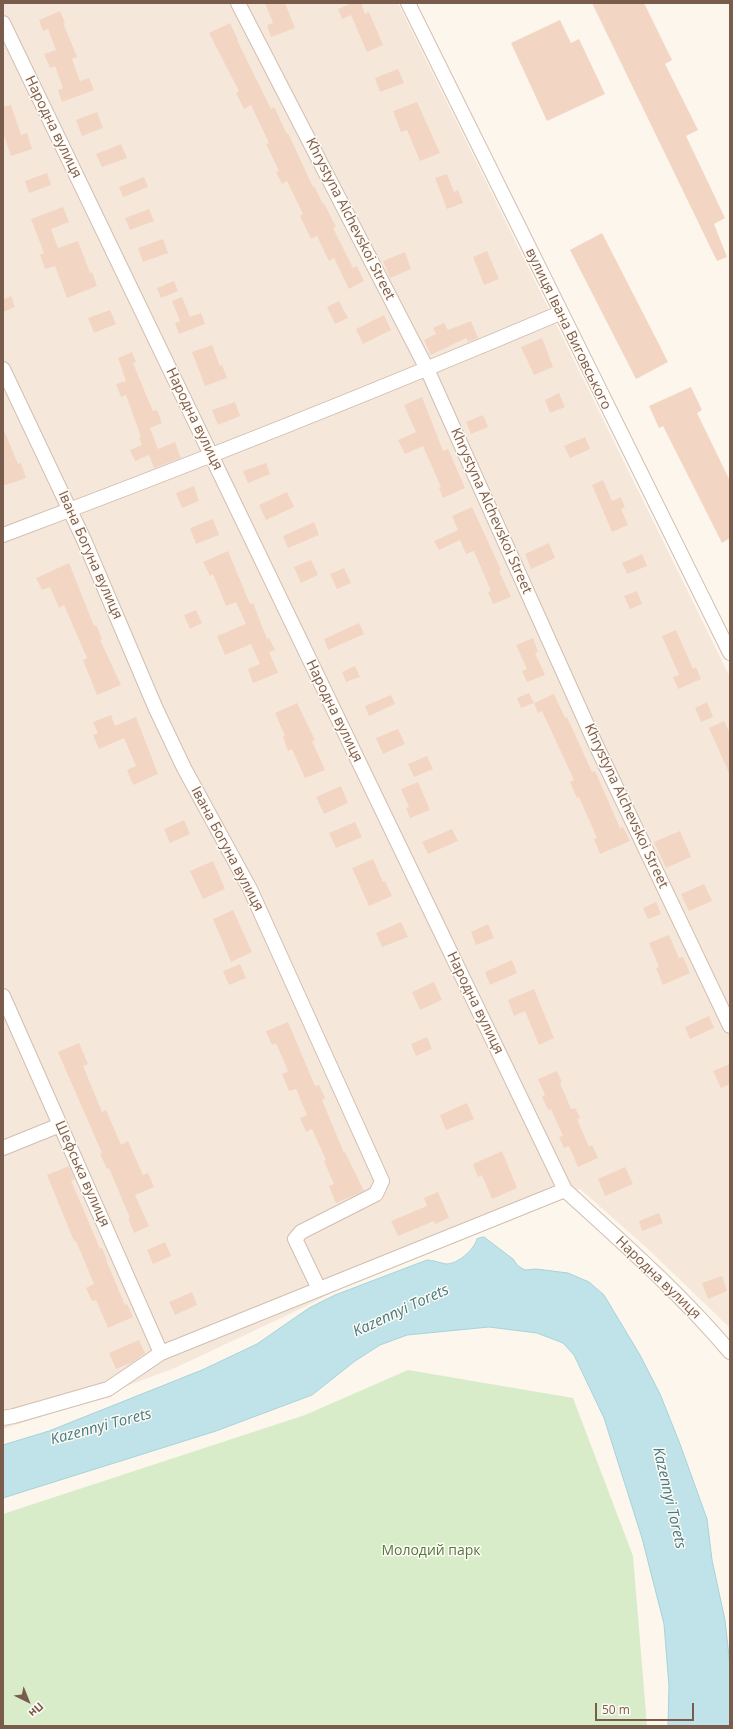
<!DOCTYPE html>
<html>
<head>
<meta charset="utf-8">
<style>
  body { margin:0 }
  #map { position:relative; width:733px; height:1729px; overflow:hidden; background:#fdf6ec; font-family:"Open Sans",sans-serif }
  canvas { display:block }
  .frame { position:absolute; inset:0; border:4px solid #7a5c4d; pointer-events:none }
  .north { position:absolute; left:8px; top:1681px; width:40px; height:40px; -webkit-text-stroke:3px #fffaf3; paint-order:stroke; rotate:137deg; font-size:11px; font-weight:700; line-height:16px; text-align:center; color:#7a5c4d }
  .north::after { content:''; display:block; margin:auto; width:14px; height:18px; background:#7a5c4d; clip-path:polygon(50% 0,100% 100%,50% 72%,0 100%) }
  .scale { position:absolute; left:595px; top:1703px; width:99px; height:18px; box-sizing:border-box; border:2px solid #7a5c4d; border-top:0; padding-left:5px; font-size:12px; line-height:14px; white-space:nowrap; color:#7a5c4d; -webkit-text-stroke:3px #fffaf3; paint-order:stroke }
</style>
</head>
<body>
<div id="map">
<canvas width="733" height="1729"></canvas>
<div class="frame"></div>
<div class="north">Пн</div>
<div class="scale">50 m</div>
</div>
<script>
const g = document.querySelector('canvas').getContext('2d');
g.lineJoin = 'round';
function fill(path, color) { g.fillStyle = color; g.fill(path, 'evenodd'); }
function stroke(path, color, width, dash) { g.strokeStyle = color; g.lineWidth = width; g.lineCap = dash ? 'butt' : 'round'; g.setLineDash(dash || []); g.stroke(path); }
function label(font, color, halo, rows, align = 'center') {
  g.font = font + ' "Open Sans",sans-serif'; g.lineWidth = 3; g.setLineDash([]); g.textBaseline = 'middle'; g.strokeStyle = halo; g.fillStyle = color; for (const [text, x, y, turn = 0] of rows) {
    g.save(); g.translate(x, y); g.rotate((+turn || 0) * Math.PI / 180); g.textAlign = isNaN(turn) ? turn : align; if (halo) g.strokeText(text, 0, 0); g.fillText(text, 0, 0); g.restore();
  }
}
fill(new Path2D(`
  M3,3H398L730,677V1328L648,1249L580,1189L365,1276L298,1310L175,1368L53,1413L3,1429Z`), '#f5e8da');
fill(new Path2D(`
  M408,1370L573,1398L633,1556L647,1726H3V1514L305,1415Z`), '#d8ecc9');
const water = new Path2D(`
  M484,1237L513,1259L518,1266L525,1270L536,1269L568,1273L589,1282L604,1295L640,1355L660,1394L680,1444L707,1519L712,1560L725,1620L730,1665V1726H668L669,1686L664,1624L642,1538L604,1418L574,1355L563,1343L537,1333L489,1327L407,1335L380,1345L355,1361L312,1395L216,1431L3,1498V1445L49,1431L202,1370L257,1344L309,1308L335,1295L427,1260C433,1260 440,1263 446,1264C458,1264 474,1250 477,1239Z`);
fill(water, '#bfe3e8');
stroke(water, '#a5d3da', 1);
fill(new Path2D(`
  M265,3H285L295,28L271,37L267,25L273,23Z
  M352,3H361L365,14L369,12L383,45L367,52L351,15L342,19L338,9Z
  M592,3H644L672,60L665,64L698,130L686,136L725,218L714,224L727,257L717,261Z
  M60,11L65,23H63L77,57L72,59L80,81L89,78L94,90L62,102L58,90L63,88L55,66L50,68L44,54L56,50L48,29L43,31L39,20Z
  M560,20L571,43L579,39L605,94L547,121L511,43Z
  M230,23L238,40H237L271,109L274,107L287,134L288,133L313,187L314,186L323,204L324,203L336,227L333,228L353,268L357,266L364,281L349,289L334,258L329,261L317,236L311,239L300,216L303,214L287,181L282,184L276,172L279,171L266,144L269,143L251,105L244,109L236,93L239,91L209,33Z
  M398,69L404,83L380,92L375,78Z
  M417,102L440,153L420,161L407,130L401,132L393,111Z
  M11,105L21,135L27,133L32,149L11,156L3,133V107Z
  M97,112L103,128L82,136L76,120Z
  M121,144L127,158L102,167L96,154Z
  M47,173L51,185L29,193L25,181Z
  M447,174L454,192L458,190L463,203L447,209L435,178Z
  M144,177L148,187L123,197L119,187Z
  M63,207L69,222L51,229L58,248L78,241L90,273L92,272L97,286L67,298L55,266L45,269L40,255L44,253L31,219Z
  M149,209L154,221L130,230L125,218Z
  M602,233L668,362L636,379L570,250Z
  M163,239L168,253L143,262L138,248Z
  M487,251L499,279L484,285L473,257Z
  M405,252L411,269L390,278L383,261Z
  M174,281L178,291L161,298L157,288Z
  M11,296L15,307L3,312V300Z
  M182,297L190,317L201,313L205,324L179,334L175,323L180,321L172,301Z
  M339,301L348,318L335,324L327,307Z
  M110,310L116,324L94,333L88,318Z
  M384,315L391,330L363,344L356,329Z
  M471,321L478,338L468,342L466,338L431,355L424,340L436,334L433,328L444,323L448,330Z
  M542,338L553,367L534,375L521,347Z
  M212,345L220,366L222,365L227,378L205,386L192,352Z
  M132,352L136,362L133,363L146,395L153,411L157,410L162,423L150,428L158,449L175,442L181,458L154,468L149,455L135,461L130,450L142,445L139,437H141L126,395L121,397L116,384L126,381L118,358Z
  M691,387L702,410L697,413L730,481V538L722,543L663,426L659,428L649,406Z
  M559,393L565,407L550,413L545,400Z
  M422,397L443,451L448,449L465,488L443,498L439,488L441,487L423,446L405,454L398,440L416,432L404,405Z
  M235,402L240,416L218,425L212,410Z
  M483,415L488,427L471,434L466,422Z
  M3,428L18,464L21,463L26,478L3,486Z
  M585,437L590,449L570,458L564,446Z
  M266,463L270,474L248,483L243,471Z
  M603,480L612,501L621,497L625,508L621,509L628,525L612,532L592,485Z
  M194,486L199,501L182,508L176,493Z
  M287,492L294,507L266,520L259,505Z
  M472,507L501,570L499,571L511,597L493,604L488,592L491,591L474,551L466,554L460,540L439,550L434,541L458,530L452,516Z
  M213,519L219,535L196,544L190,528Z
  M314,522L319,535L288,548L283,536Z
  M549,543L555,558L531,569L525,554Z
  M228,551L250,604L253,603L267,639L269,638L275,650L269,652L278,673L253,683L248,669L260,664L251,644L225,655L217,636L246,624L236,602L226,606L213,574L210,576L203,562Z
  M642,554L647,566L627,574L622,563Z
  M311,560L318,575L301,583L294,567Z
  M69,563L94,626L96,625L102,639L100,640L121,685L97,695L83,660L87,658L64,605L59,608L50,587L42,590L36,578Z
  M344,568L351,583L337,589L330,574Z
  M637,591L642,604L630,609L624,596Z
  M196,610L202,623L190,629L184,615Z
  M359,623L364,634L328,650L324,639Z
  M676,630L693,669L696,667L701,679L678,689L673,677L679,675L662,636Z
  M533,638L538,652L535,653L545,675L527,682L522,671L527,669L516,645Z
  M355,666L360,677L346,682L342,672Z
  M529,693L534,703L521,708L517,698Z
  M554,694L565,718L567,717L592,772L595,771L620,828L623,827L630,841L600,854L594,839L597,838L579,797L577,798L570,782L574,780L542,711L538,713L534,703Z
  M391,695L395,704L369,716L365,706Z
  M707,702L713,717L701,722L695,708Z
  M297,703L315,740L312,741L325,770L305,778L292,749L288,751L283,737L285,736L275,713Z
  M111,715L115,726L136,717L158,774L133,785L127,770L136,766L124,738L99,749L93,735L98,733L93,722Z
  M724,721L730,734V775L709,728Z
  M398,729L405,744L383,754L376,738Z
  M427,756L433,769L414,777L408,764Z
  M418,782L430,810L410,818L406,808L409,807L401,789Z
  M341,786L348,803L324,814L316,797Z
  M184,820L190,834L170,843L164,829Z
  M355,822L362,837L336,848L329,833Z
  M452,829L458,841L428,854L422,842Z
  M680,831L691,857L666,868L654,842Z
  M373,859L383,882L385,881L392,896L369,906L352,868Z
  M213,861L225,889L203,899L190,871Z
  M704,884L712,901L689,911L681,894Z
  M656,902L661,914L648,919L643,908Z
  M233,910L252,952L231,962L213,919Z
  M401,922L408,937L382,947L376,933Z
  M488,924L494,938L476,945L471,932Z
  M669,935L679,958L683,957L690,973L663,985L656,968L659,967L649,943Z
  M512,960L517,973L490,985L485,972Z
  M240,964L246,978L229,985L223,971Z
  M434,982L442,1000L420,1010L412,992Z
  M534,989L554,1038L539,1045L525,1011L514,1016L508,1000Z
  M709,1016L714,1028L690,1039L685,1027Z
  M288,1022L315,1086L319,1085L325,1098L322,1100L344,1153L345,1152L364,1191L336,1203L329,1186L334,1184L324,1161L326,1160L312,1129L306,1132L300,1118L307,1115L296,1089L289,1091L282,1074L288,1071L276,1043L272,1045L266,1031Z
  M427,1037L432,1049L416,1056L411,1044Z
  M79,1043L88,1064L83,1066L102,1112L106,1110L121,1145L128,1141L143,1175L148,1173L154,1187L135,1195L149,1226L134,1233L128,1218H130L109,1168L107,1169L100,1154L102,1153L58,1052Z
  M730,1064V1084L721,1088L713,1071Z
  M557,1071L562,1082L560,1083L571,1109L575,1108L580,1118L577,1119L589,1147L592,1145L598,1158L578,1167L569,1146L564,1148L559,1137L563,1136L551,1109L548,1110L542,1097L545,1095L538,1079Z
  M467,1103L474,1119L446,1130L440,1115Z
  M502,1151L517,1188L492,1199L482,1175L478,1177L473,1164Z
  M69,1166L75,1179L71,1181L82,1206L100,1249L102,1248L107,1260H106L125,1305L127,1304L133,1317L108,1328L96,1300L92,1301L86,1288L94,1284L76,1241H74L47,1175Z
  M625,1167L633,1184L605,1196L598,1179Z
  M438,1192L449,1218L435,1224L434,1221L398,1236L391,1221L427,1206L424,1198Z
  M659,1213L663,1223L642,1231L639,1221Z
  M165,1242L171,1256L153,1264L147,1250Z
  M722,1276L727,1291L708,1299L702,1283Z
  M192,1292L197,1305L175,1315L169,1302Z
  M139,1340L145,1353L133,1362L116,1369L109,1353Z`), '#f3d5c3');
const minor = new Path2D(`
  M238,3L427,369L596,745L730,1026
  M408,3L730,653
  M3,23L565,1190C622,1242 680,1293 730,1352
  M3,369L84,540L156,709L184,768L250,889L382,1181L376,1194L301,1232L295,1239L319,1289
  M3,535C190,465 376,391 560,313
  M3,996L161,1353
  M3,1148L60,1125
  M3,1418L14,1416L108,1389L161,1353L565,1190`);
stroke(minor, '#d1beb0', 16);
stroke(minor, '#fff', 14);
label('14px', '#7a5c4d', '#fffaf3', [
  ["Народна вулиця",53,127,64],
  ["Khrystyna Alchevskoi Street",350,219,63],
  ["вулиця Івана Виговського",568,329,64],
  ["Народна вулиця",194,419,64],
  ["Khrystyna Alchevskoi Street",491,511,66],
  ["Івана Богуна вулиця",90,555,66],
  ["Народна вулиця",334,711,64],
  ["Khrystyna Alchevskoi Street",626,806,65],
  ["Івана Богуна вулиця",227,849,62],
  ["Народна вулиця",475,1003,64],
  ["Шефська вулиця",82,1174,66],
  ["Народна вулиця",658,1278,44]
]);
label('14px', '#537a41', '#fffaf3', [
  ["Молодий парк",431,1551]
]);
label('italic 15px', '#437c86', '#fffaf3', [
  ["Kazennyi Torets",401,1311,-25],
  ["Kazennyi Torets",101,1427,-15],
  ["Kazennyi Torets",669,1498,77]
]);
</script>
</body>
</html>
